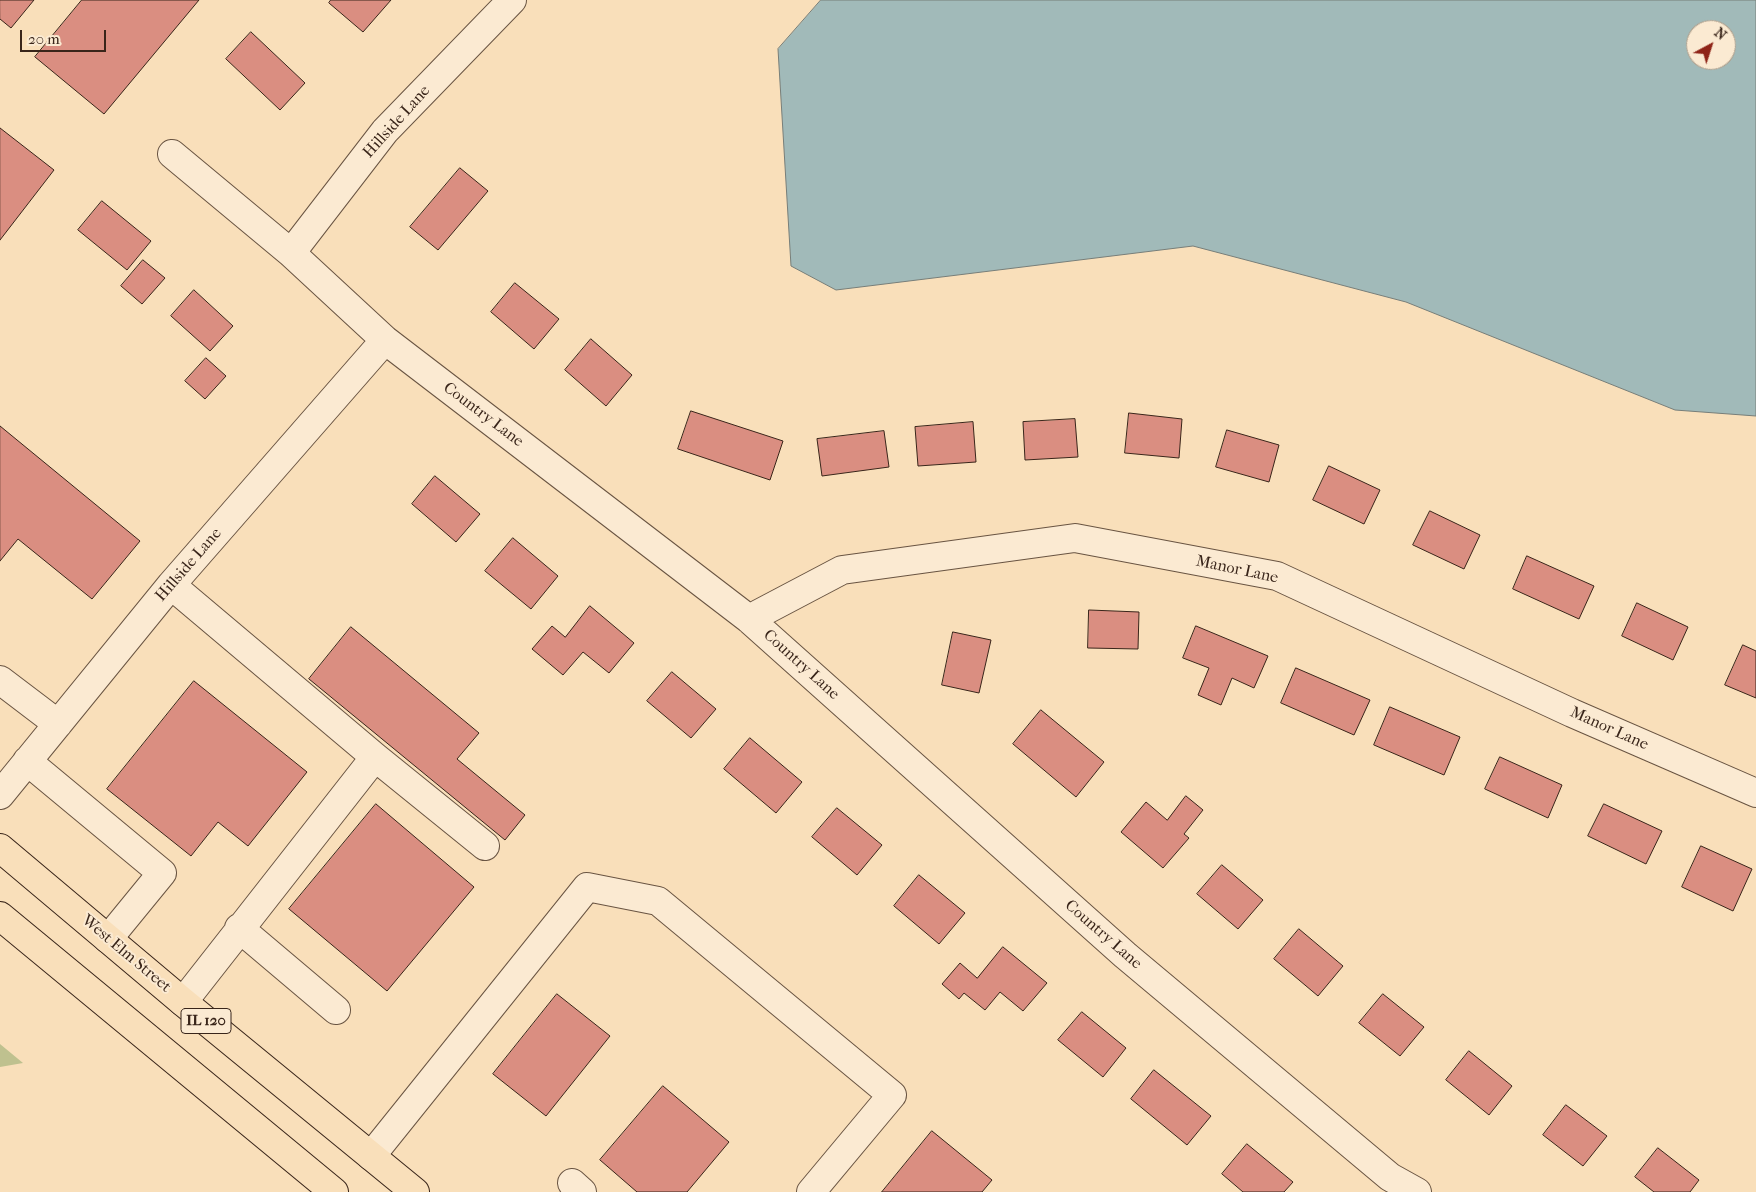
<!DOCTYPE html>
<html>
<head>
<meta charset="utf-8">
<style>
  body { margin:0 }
  #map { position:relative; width:1756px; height:1192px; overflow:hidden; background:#f9dfba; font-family:"IM FELL French Canon",serif }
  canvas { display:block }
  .north { position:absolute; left:1686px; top:20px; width:50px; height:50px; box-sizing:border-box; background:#fbead2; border:1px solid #ad9b88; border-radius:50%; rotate:40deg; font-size:14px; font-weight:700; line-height:20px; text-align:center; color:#39251a }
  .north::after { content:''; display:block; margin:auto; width:18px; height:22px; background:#8f2418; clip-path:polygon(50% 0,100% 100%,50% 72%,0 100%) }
  .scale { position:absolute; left:20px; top:30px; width:86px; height:22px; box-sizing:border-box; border:2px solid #39251a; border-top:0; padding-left:6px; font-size:15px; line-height:18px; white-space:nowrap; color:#39251a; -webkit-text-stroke:4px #fbead2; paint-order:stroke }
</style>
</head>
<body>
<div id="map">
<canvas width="1756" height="1192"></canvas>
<div class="north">N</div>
<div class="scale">20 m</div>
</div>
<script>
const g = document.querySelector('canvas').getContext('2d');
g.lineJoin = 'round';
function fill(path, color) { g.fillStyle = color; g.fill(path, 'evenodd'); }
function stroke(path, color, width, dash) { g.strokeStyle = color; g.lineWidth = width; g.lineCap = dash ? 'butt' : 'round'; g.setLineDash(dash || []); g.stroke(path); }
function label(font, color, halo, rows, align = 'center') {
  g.font = font + ' "IM FELL French Canon",serif'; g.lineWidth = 4; g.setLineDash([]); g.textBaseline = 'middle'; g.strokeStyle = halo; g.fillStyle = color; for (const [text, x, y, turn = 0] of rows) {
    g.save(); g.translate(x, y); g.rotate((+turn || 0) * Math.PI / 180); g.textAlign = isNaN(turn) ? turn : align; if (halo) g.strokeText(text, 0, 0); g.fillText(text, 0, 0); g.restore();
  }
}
fill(new Path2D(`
  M0,1044L23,1063L0,1067Z`), '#bfc18f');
const water = new Path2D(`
  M821,0H1756V416L1675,410L1406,302L1193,246L836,290L791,266L778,49ZM1696,30H1726V60H1696Z`);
fill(water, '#a1bab9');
stroke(water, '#777e79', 1);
const building = new Path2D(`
  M0,0H34L11,28L0,19Z
  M82,0H199L104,114L35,57Z
  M331,0H391L363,32L329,3Z
  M251,32L305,83L280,110L226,59Z
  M0,128L54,170L0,240Z
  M460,168L488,191L438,250L410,227Z
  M102,201L151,241L127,270L78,230Z
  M143,260L165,278L142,304L121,286Z
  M515,283L559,319L534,349L491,312Z
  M194,290L233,326L210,351L171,316Z
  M591,339L632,375L606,406L565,370Z
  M206,358L226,376L205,399L185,381Z
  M691,411L783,441L770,480L678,449Z
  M1129,413L1182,419L1179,458L1125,453Z
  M1075,419L1078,457L1025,460L1023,422Z
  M973,422L976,462L918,466L915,427Z
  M0,426L140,541L92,599L18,539L0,561Z
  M1227,430L1279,445L1269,482L1216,467Z
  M884,431L889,467L822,476L817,439Z
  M1329,466L1380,490L1364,524L1313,500Z
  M435,476L480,514L456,542L412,504Z
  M1430,511L1480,535L1464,569L1413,545Z
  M513,538L558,576L531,609L485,571Z
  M1527,556L1594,586L1579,619L1513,589Z
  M1637,603L1688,627L1673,660L1622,636Z
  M590,606L634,643L609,673L583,652L563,675L532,649L552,626L565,637Z
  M1089,610L1139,612L1138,649L1088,648Z
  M1196,626L1268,656L1254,688L1232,678L1221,705L1198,695L1209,668L1183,658Z
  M351,627L479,733L457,759L525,815L505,840L309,679Z
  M953,632L991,640L979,693L942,685Z
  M1743,645L1756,651V698L1725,685Z
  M1296,668L1370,700L1354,735L1281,703Z
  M672,672L716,709L691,738L647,701Z
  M194,681L307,772L248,846L218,822L191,856L107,789Z
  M1390,707L1460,737L1444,775L1374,745Z
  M1041,710L1104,762L1076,797L1013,744Z
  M750,738L802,782L776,813L724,769Z
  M1500,757L1562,785L1548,818L1485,789Z
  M1186,796L1203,810L1184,834L1189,838L1163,868L1121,832L1146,802L1167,820Z
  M376,804L474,887L387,991L289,909Z
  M1604,804L1662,831L1646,864L1588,836Z
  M837,808L882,845L857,875L812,837Z
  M1701,846L1752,869L1733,911L1682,887Z
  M1222,865L1263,900L1238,929L1197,894Z
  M919,875L965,913L939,944L894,906Z
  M1299,929L1343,966L1318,996L1274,959Z
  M1003,947L1047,983L1023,1011L1000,992L985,1010L964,993L959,999L942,984L960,963L977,978Z
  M557,994L610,1036L546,1116L493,1074Z
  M1383,994L1424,1027L1400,1056L1359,1023Z
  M1082,1012L1126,1048L1103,1077L1058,1040Z
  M1469,1051L1512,1086L1489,1115L1446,1080Z
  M1154,1070L1211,1116L1187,1145L1131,1099Z
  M663,1086L729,1142L687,1192H637L600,1160Z
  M1566,1105L1607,1136L1583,1166L1543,1135Z
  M932,1131L992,1180L982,1192H882Z
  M1247,1144L1293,1182L1284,1192H1243L1222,1174Z
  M1658,1148L1699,1180L1690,1192H1654L1635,1177Z`);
fill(building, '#da8e81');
stroke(building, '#39251a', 1);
const minor = new Path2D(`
  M172,154L291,253L385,340L749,619L1125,955L1390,1177L1417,1192
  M291,253L385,131L512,0
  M171,585L375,757L485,846
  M749,619L842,570L1075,538L1277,576L1572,713L1756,793
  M0,680L58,724
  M27,761L162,873L108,939
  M0,795L171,585L385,340
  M239,928L336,1010
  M183,1002L375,757
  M371,1156L587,887L658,901L892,1095L811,1192
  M572,1183L582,1192`);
const major = new Path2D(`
  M0,848L183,1002L415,1192
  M0,916L334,1192`);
stroke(minor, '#695442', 30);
stroke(major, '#39251a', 30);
stroke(minor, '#fbead2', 28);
stroke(major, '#f9dfba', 28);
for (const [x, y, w] of [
  [206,1021,50]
]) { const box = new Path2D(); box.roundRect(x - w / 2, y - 12.5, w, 25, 4); g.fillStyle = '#fbead2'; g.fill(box); stroke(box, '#39251a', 1); }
label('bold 15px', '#39251a', null, [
  ["IL 120",206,1021]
]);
label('16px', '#39251a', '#fbead2', [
  ["Hillside Lane",397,122,-48],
  ["Country Lane",483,415,37],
  ["Hillside Lane",189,565,-49],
  ["Manor Lane",1237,570,12],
  ["Country Lane",801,665,42],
  ["Manor Lane",1609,729,24],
  ["Country Lane",1103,935,41],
  ["West Elm Street",126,954,40]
]);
</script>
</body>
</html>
